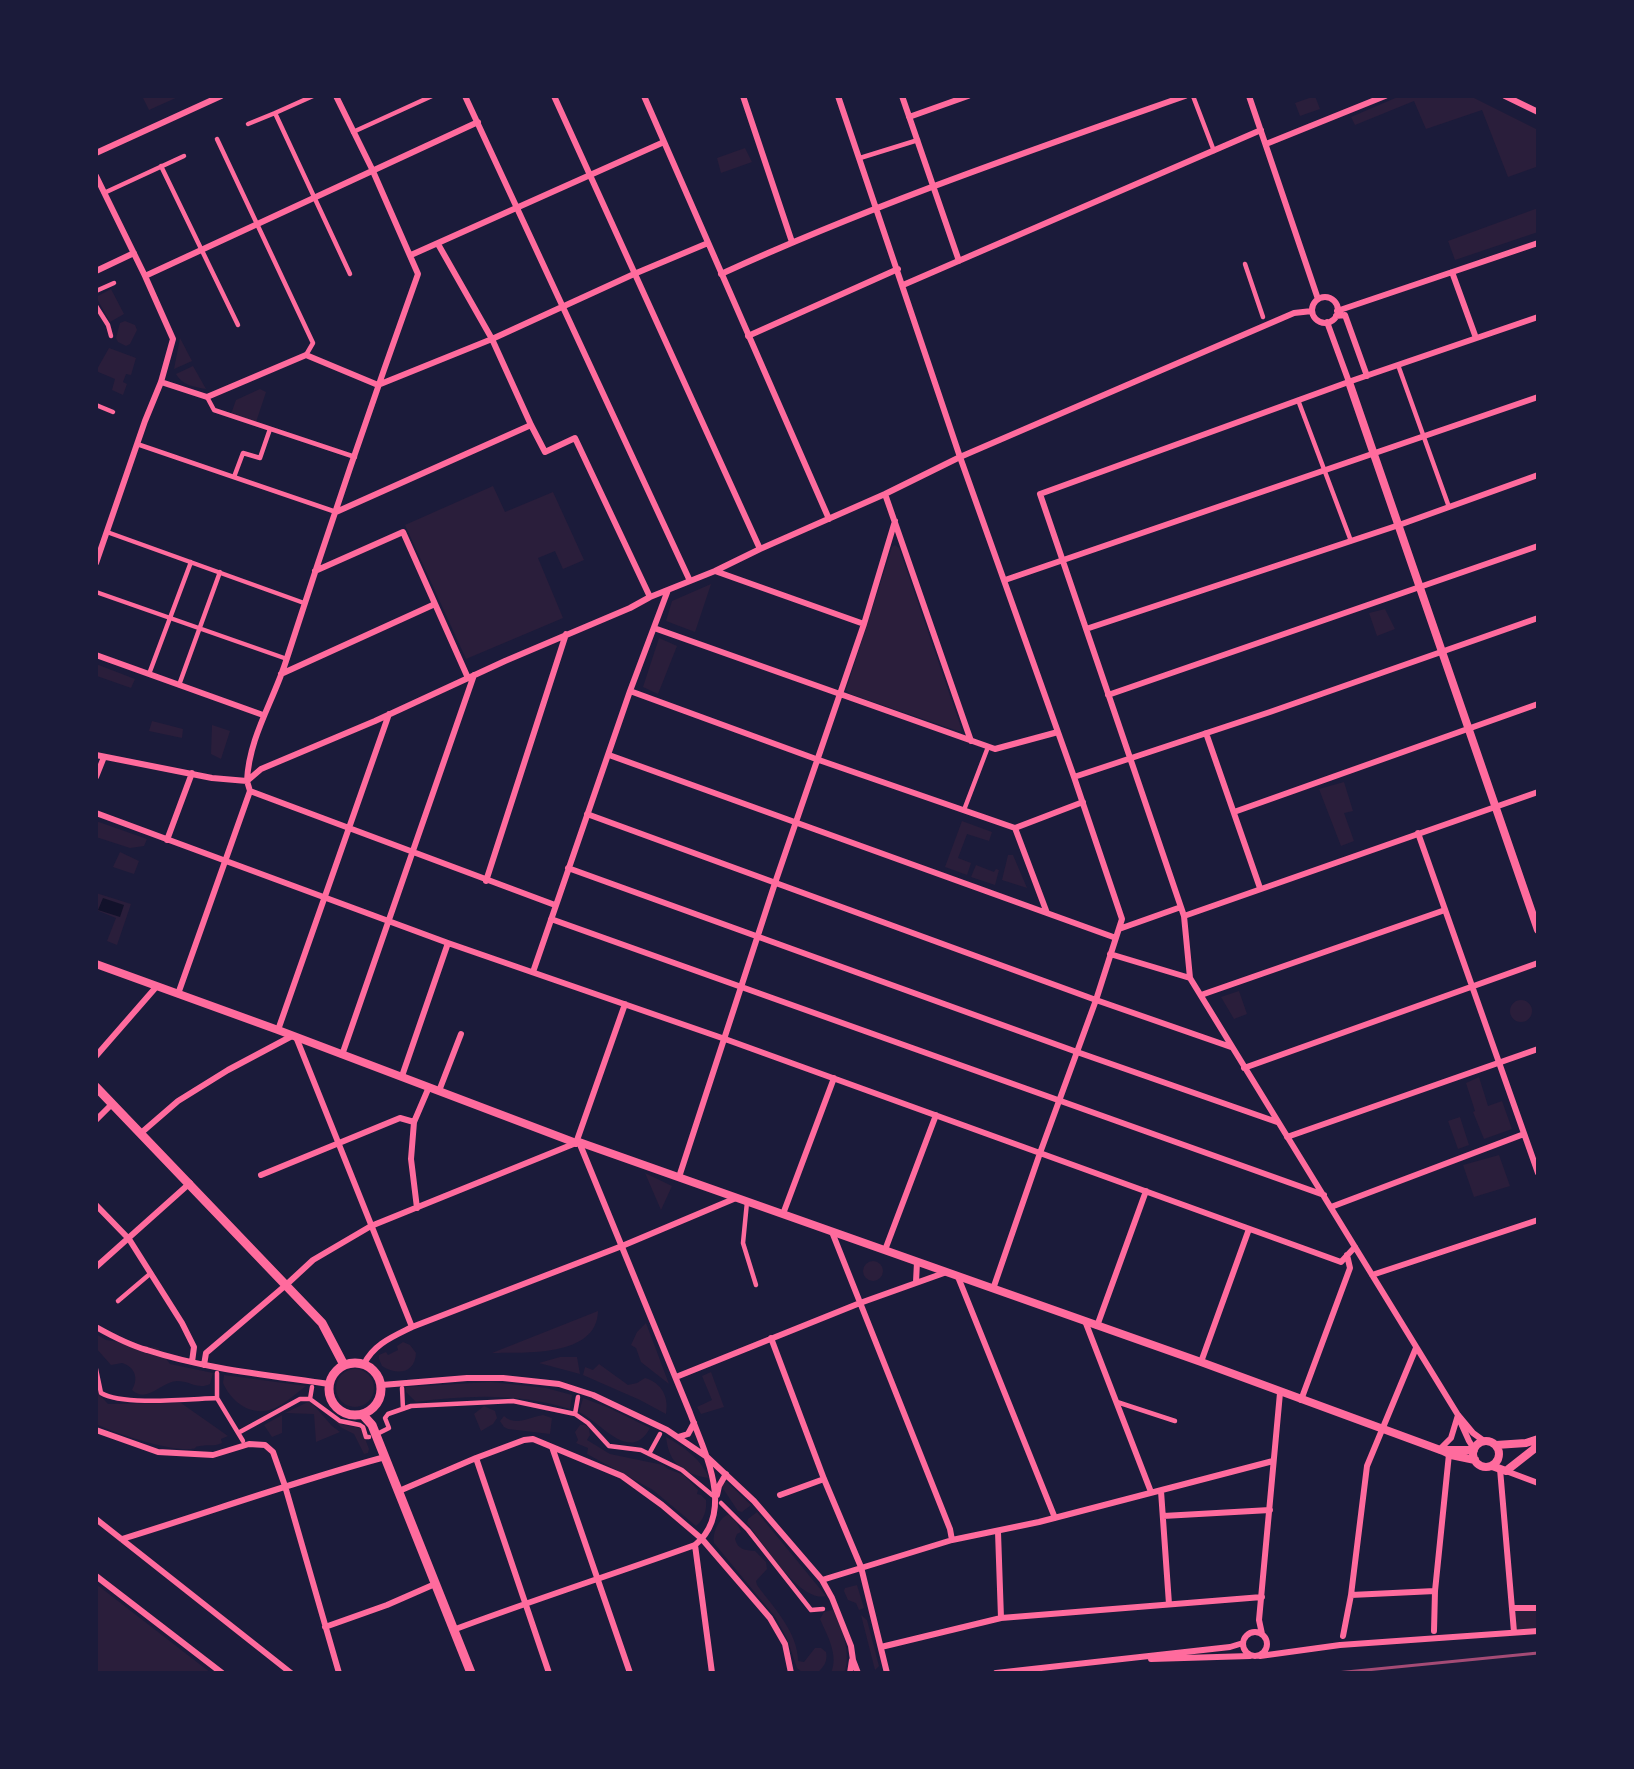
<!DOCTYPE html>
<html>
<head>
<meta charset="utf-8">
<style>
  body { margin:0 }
  #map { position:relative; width:1634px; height:1769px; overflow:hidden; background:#1b1b3a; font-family:"PT Sans",sans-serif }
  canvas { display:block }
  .frame { position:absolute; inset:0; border:98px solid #1b1b3a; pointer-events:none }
</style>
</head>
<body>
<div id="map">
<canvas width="1634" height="1769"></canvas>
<div class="frame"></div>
</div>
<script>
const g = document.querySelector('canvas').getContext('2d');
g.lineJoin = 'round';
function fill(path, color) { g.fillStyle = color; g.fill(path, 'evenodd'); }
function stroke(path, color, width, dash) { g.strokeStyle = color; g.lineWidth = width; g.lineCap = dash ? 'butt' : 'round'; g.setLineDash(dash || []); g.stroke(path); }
fill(new Path2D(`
  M142,96H180L149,110Z
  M1315,96L1320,109L1300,116L1295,103Z
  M1400,96H1470L1538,130V172L1536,167L1508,177L1482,110L1426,129L1414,101L1355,125L1351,117Z
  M745,148L752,162L721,173L717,158Z
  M1538,208V232L1455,260L1448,241Z
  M111,289L124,314L110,322L96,297Z
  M125,321L135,325L137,330L130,344L126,346L118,342L116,338L120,323Z
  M180,338L192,361L174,369Z
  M109,348L136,358L131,375L126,374L123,382L127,384L123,395L112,390L115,379L96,371Z
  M193,366L206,389C194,387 182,385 176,374Z
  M260,389L266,392L256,422L231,414L236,400Z
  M493,486L505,512L553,492L584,560L563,569L555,551L538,558L563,618L466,659L405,525Z
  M895,545L899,548L962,730L961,732L850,694L846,690L892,547Z
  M711,584L695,632L666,621L672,601Z
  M1385,609L1395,629L1377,636L1369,613Z
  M659,638L677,646L658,694L643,687Z
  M96,664L135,679L131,688L97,676L96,679Z
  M152,721L183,729L182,738L149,731Z
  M212,725L230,731L221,759L211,754Z
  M1344,782L1353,811L1344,813L1354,841L1341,846L1319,789Z
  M96,821L147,839L144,846L130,848L96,837Z
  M962,821L992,832L989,841L967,834L958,858L971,863L967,875L945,867Z
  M120,852L139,861L134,874L113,867Z
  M1008,855H1013L1027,888L1002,880Z
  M976,865L994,872L996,869L999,870L995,885L971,877Z
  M96,893L131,904L117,945L107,941L116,918L96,910Z
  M1239,991L1247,1014L1234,1019L1221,997Z
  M1510 1011a11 11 0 1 1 22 0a11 11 0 1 1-22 0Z
  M1479,1077L1488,1106L1502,1101L1512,1129L1484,1139L1473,1112L1475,1111L1466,1083Z
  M1460,1117L1469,1145L1458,1149L1448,1121Z
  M1499,1155L1510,1186L1474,1197L1463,1165Z
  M645,1173L672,1186L661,1210Z
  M863 1271a10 10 0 1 1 20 0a10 10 0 1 1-20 0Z
  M598,1311C597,1358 523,1352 492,1353Z
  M646,1323L669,1384L641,1362L636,1348L631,1345L637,1332Z
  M96,1334L106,1340L158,1348L170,1364L213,1373L210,1384C198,1390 190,1381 177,1381C160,1382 148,1404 132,1390C139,1378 135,1367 122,1363L111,1365L96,1348Z
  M403,1342L410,1345L416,1353C415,1373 398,1376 382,1366L379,1359V1355L386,1352L388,1355L398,1350L397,1346Z
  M560,1357H577L580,1374L539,1363Z
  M599,1364L628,1385L637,1383L645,1378C662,1383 669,1397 666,1414L640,1400L583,1375L585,1367L593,1370Z
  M336 1388a19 19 0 1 1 38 0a19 19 0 1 1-38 0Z
  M711,1372L724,1407L701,1414L697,1407L712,1400L702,1376Z
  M224,1375L306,1386C294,1395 279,1410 264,1411C246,1413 230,1399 223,1383Z
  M491,1382L546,1388L572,1395L570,1409C519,1393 467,1395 416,1402L406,1392V1387Z
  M96,1391L108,1404L181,1403L228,1436L221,1439L222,1443C212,1447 209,1444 200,1446C191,1447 200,1448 191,1449C169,1451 116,1434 96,1424Z
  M583,1398L609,1408L650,1428C630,1465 600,1421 579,1412Z
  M308,1402H311L332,1426L340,1432L316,1442L314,1414L285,1413Z
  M484,1406L495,1411L497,1418L493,1424L481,1431L474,1414Z
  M282,1415V1433L272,1437L264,1425Z
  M543,1415L552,1418L550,1434L508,1429L504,1427L500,1421L504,1416C516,1427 529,1417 543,1415Z
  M333,1420L344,1425L361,1428L369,1449L368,1453L364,1454L354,1434L342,1428Z
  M580,1425H585L589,1428L590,1435L587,1440L610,1454L663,1465L668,1469L684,1475L698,1490L697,1494L701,1495L706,1500C707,1510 704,1520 696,1526L653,1490L587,1454L588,1448L576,1443L578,1440L575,1432Z
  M666,1437C684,1447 701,1459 709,1478C683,1474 669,1464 666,1437Z
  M724,1482H727L751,1505L742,1512L738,1511L722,1487Z
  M757,1512L826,1596C799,1603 762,1541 747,1523L748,1519Z
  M729,1514L737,1523L741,1532L737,1534L735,1539C738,1550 745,1550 755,1551L766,1562L767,1569L756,1581L757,1585C773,1607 798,1632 798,1661L804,1662L815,1648H821L826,1652C828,1661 824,1667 817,1673H803L797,1668L787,1639L776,1618L714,1543C712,1533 719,1518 729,1514Z
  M96,1584L211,1673H96Z
  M857,1585L864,1608L859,1610L856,1603L848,1600L844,1591L845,1588Z
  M1513,1608H1538V1631L1514,1632Z
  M833,1610C842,1627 852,1655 844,1673H831C839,1655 827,1635 820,1619L824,1612Z
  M861,1615L867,1620L879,1666L875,1670Z`), '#2a1e3b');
fill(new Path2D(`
  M103,898L124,905L120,917L98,910Z`), '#12122b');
stroke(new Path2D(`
  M1193,96L1214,151
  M275,113L313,96
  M248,124L275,113L350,274
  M353,132L432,96
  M217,139L313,343L306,355
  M860,158L918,140
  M161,166L238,325
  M104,193L184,156
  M1245,264L1263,317
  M96,291L114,283
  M96,306L108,325L111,336
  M1398,365L1449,507
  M207,397L214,410L355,457
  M1298,400L1351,541
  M96,405L113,412
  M137,444L336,512
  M234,477L243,453L260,458L270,429
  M107,532L304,603
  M96,592L287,659
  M149,674L191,562
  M179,685L220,572
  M964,810L988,747
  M747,1202L743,1243L756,1285
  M118,1301L151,1273
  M96,1369L101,1393C123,1406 189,1399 217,1398V1373
  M402,1388L403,1409
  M578,1397L575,1414L588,1423L609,1446L641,1450L682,1470L712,1495
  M217,1398L243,1441
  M310,1399L340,1421L360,1425L363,1427L366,1437H369
  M1117,1402L1175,1421
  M238,1433L300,1399H310L312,1387
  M379,1433L389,1428L385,1418L388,1414L411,1406L513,1401L575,1414
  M649,1454L660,1434
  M721,1503L748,1530L811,1610L823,1609`), '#ff6b9d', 4.5);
stroke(new Path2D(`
  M465,96L690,581
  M554,96L760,549
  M644,96L829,519
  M743,96L792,242
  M838,96L960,457L1074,777L1122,919L1096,1000L1040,1153L993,1289
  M902,96L959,261
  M1249,96L1318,299
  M1505,96L1538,112
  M909,117L968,96
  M1266,144L1385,96
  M96,153L221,96
  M96,176L145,276L173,339L161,382L145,421L96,563
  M438,244L492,339L531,425L545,452L575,438L650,597
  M411,255L664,142
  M96,271L134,253
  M1452,272L1476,338
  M721,274C872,205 1029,151 1185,96
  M145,276L478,122
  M903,285L1261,130
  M1312 310a13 13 0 1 1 26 0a13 13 0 1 1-26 0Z
  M1337,311L1538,243
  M1336,316L1345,315L1367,376
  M1327,322L1349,382
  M748,336L898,269
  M161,382L207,397L306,355L378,385L492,339L634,274L708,243
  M885,494L971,741
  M336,512L531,425
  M315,571L403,532L468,678
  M715,571L864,624
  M1005,580L1538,397
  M654,628L995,749L1058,732
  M1086,629L1399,525L1538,475
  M96,655L263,715
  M281,674L435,604
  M630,691L816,759L1015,828L1083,802
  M1108,695L1538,546
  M1206,733L1260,888
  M96,755L212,778L247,781C249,737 273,702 286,661C328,531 372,402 418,274L372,169L336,96
  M609,755L1116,938
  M96,777L104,757
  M1074,777L1270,712L1538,618
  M250,791L555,905
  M1234,812L1538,704
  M96,813L448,943L725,1039L1341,1262L1355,1247
  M587,814L1096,1000L1231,1047
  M1015,828L1047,913
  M1418,833L1538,1173
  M167,840L192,773
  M568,868L1077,1052L1277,1122
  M486,881L566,634
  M1184,916L1538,792
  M551,919L1324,1195
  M1119,929L1181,907
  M1110,954L1190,978
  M533,972L630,691L668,590
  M178,994L250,791L247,781L261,769L375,721L505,661L630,608L650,597L715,571L760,549L885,494L960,457L1294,313L1312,311
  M1201,995L1445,910
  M278,1030L389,714
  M296,1037L412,1327
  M342,1055L474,675
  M96,1056L157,986
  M1244,1068L1538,963
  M402,1076L448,943
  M439,1091L461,1034
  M96,1120L112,1104
  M141,1133L178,1101L228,1070L292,1036
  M1287,1137L1538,1049
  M261,1175L400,1118L414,1122
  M679,1177L775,883L864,624L895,521
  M96,1205L129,1239L182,1323L194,1347L192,1362
  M1331,1207L1524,1134
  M417,1208L411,1159L414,1122L429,1087
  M783,1214L834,1078
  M832,1232L950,1529L952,1540
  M885,1250L936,1115
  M96,1267L190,1183
  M1372,1275L1538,1220
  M958,1277L1055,1518
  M916,1282L917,1262
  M1085,1321L1151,1492
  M1097,1326L1146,1191
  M96,1327C112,1336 129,1345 147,1350C205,1369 268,1375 329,1384
  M771,1338L824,1479L861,1567L887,1673
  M1201,1362L1249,1229
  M364,1364C374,1344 392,1337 412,1327L622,1246L736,1198
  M204,1365L206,1353L286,1285L313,1260L371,1226L576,1143L625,1004
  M676,1377L860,1303L944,1273
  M382,1385L467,1378H503L559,1384L593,1395L667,1430L707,1457L754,1501L822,1580L832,1598L851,1646L853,1660L858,1673
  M1301,1400L1350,1268L1347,1255
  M1460,1421L1469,1441L1474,1449
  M96,1430L158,1452L213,1455L249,1444L265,1445L273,1452L285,1486L339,1673
  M678,1437L688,1434L694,1423
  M1484,1441L1473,1433L1458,1415L1190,978L1184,916L1040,494L1354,380L1538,317
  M552,1447L630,1673
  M1439,1450L1451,1438L1458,1415
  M476,1458L549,1673
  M1500,1469L1514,1632
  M1506,1471L1538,1483
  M399,1491L476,1458L524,1440L533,1439L622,1476L662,1505L702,1539L770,1618L785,1644L791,1673
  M1161,1491L1169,1604
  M717,1495L719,1486L726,1474
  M780,1495L824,1479
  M1163,1516L1270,1510
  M96,1519L291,1673
  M998,1532L1001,1618
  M122,1539C210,1512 296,1481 385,1457
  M695,1545L712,1673
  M96,1576L222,1673
  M822,1580L952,1540L1039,1522L1273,1461
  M1351,1595L1435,1591
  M1513,1608H1538
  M325,1627L387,1605L435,1584
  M453,1630C533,1600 614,1574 695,1545C736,1512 704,1451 690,1413L579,1142
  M1434,1631L1435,1591L1449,1454
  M1243 1644a12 12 0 1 1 24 0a12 12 0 1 1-24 0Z
  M1262,1634L1259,1620L1280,1393
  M1343,1636L1351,1595L1367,1466L1416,1348
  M881,1647L1001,1618L1262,1597
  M1260,1656L1340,1645L1538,1631
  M1151,1659L1250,1656
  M850,1673L852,1660
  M996,1673L1230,1647L1243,1643`), '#ff6b9d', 6);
stroke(new Path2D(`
  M1349,382L1538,930
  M96,964L278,1030L576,1143L579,1142L1201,1362L1443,1451L1451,1455L1475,1460
  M1473 1454a13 13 0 1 1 26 0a13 13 0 1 1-26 0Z
  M1496,1445L1526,1443L1538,1439
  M1445,1450H1474
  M1492,1466L1506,1471L1534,1449L1538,1443`), '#ff6b9d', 8);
stroke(new Path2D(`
  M96,1087L322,1323L344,1365
  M329 1389a26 26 0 1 1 52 0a26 26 0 1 1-52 0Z
  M363,1415L372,1425L471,1673`), '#ff6b9d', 9);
stroke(new Path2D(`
  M1336,1673L1538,1653`), '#a44b75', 3);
</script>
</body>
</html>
